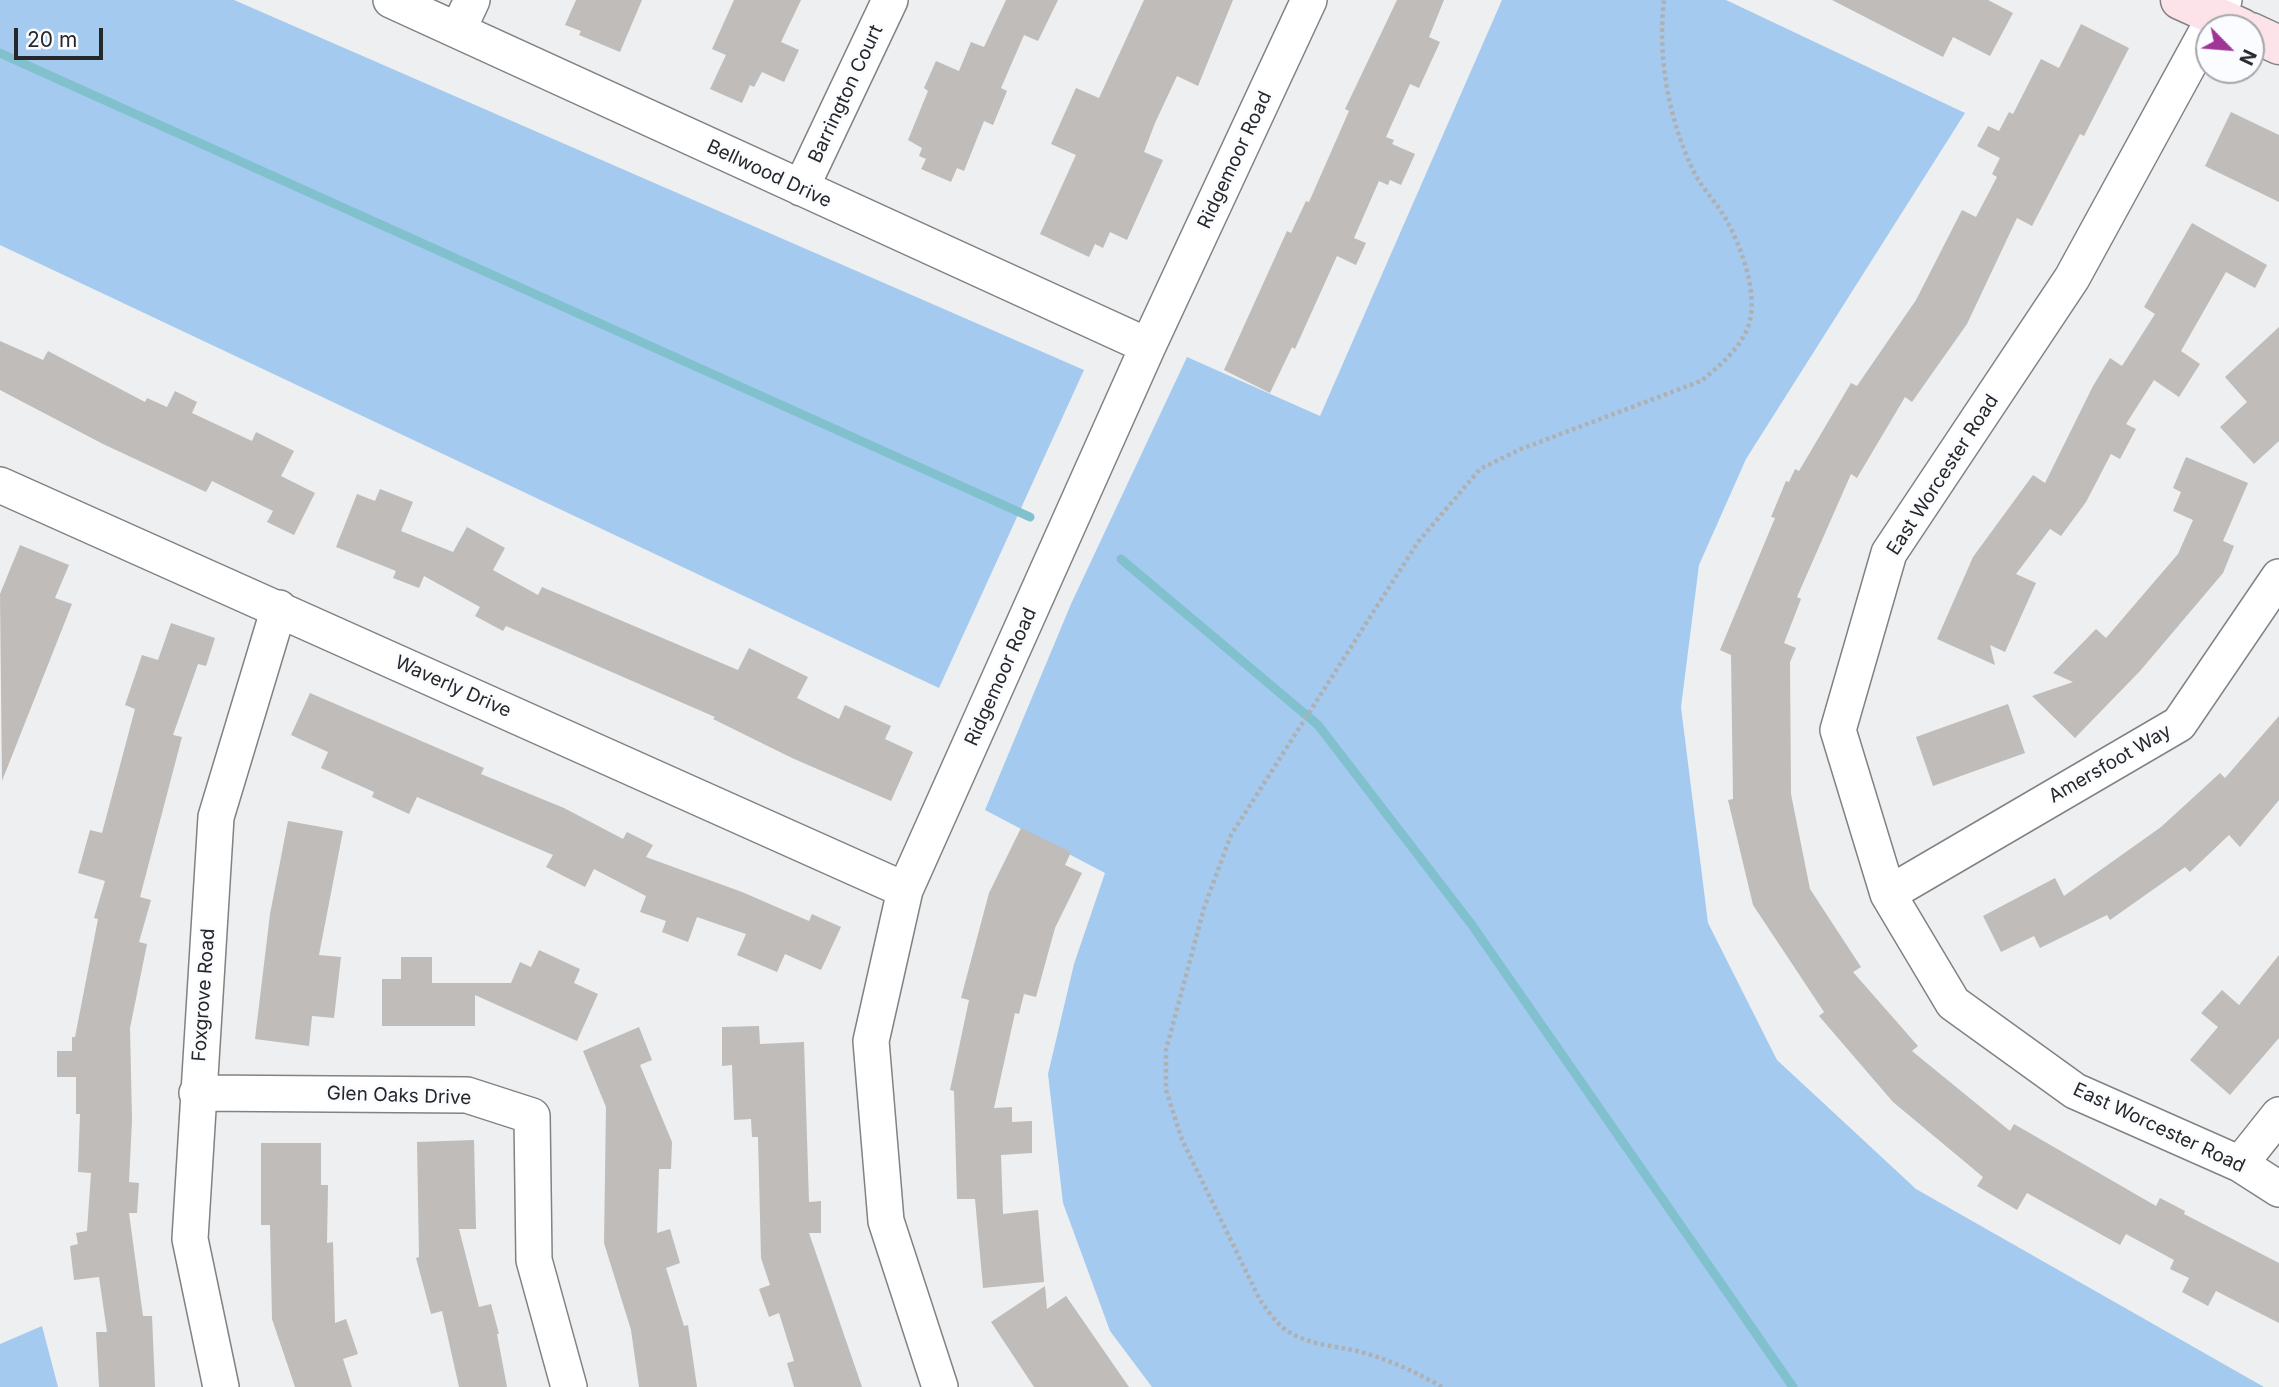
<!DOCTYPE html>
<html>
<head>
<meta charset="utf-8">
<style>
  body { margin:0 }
  #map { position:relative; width:2279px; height:1387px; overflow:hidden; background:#edeff1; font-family:Inter,sans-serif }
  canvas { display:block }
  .north { position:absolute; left:2195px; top:14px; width:70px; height:70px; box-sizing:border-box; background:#fafcff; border:2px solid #a5a7a9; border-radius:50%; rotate:115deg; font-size:19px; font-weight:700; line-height:28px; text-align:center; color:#262728 }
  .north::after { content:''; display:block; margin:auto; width:24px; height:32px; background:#a03596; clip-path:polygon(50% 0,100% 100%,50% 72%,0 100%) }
  .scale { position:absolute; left:14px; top:28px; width:89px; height:32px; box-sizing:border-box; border:4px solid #262728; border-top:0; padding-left:9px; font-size:21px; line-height:24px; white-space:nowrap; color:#262728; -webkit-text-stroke:5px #fafcff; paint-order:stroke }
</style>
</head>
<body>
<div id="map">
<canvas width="2279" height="1387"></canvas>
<div class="north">N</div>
<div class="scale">20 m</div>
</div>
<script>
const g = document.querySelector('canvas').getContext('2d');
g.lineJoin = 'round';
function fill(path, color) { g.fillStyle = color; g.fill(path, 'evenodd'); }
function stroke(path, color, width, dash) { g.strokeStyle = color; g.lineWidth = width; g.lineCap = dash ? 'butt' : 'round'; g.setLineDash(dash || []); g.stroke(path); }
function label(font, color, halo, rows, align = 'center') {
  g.font = font + ' Inter,sans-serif'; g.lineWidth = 6; g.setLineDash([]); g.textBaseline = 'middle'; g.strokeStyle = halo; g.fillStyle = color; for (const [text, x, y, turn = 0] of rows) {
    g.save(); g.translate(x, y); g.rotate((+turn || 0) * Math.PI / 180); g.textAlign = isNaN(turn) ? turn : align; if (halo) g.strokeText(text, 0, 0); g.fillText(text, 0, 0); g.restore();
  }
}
fill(new Path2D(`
  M0,0H234L1084,370L939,688L0,245Z
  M1502,0H1726L1965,113L1746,459L1699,565L1681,707L1708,923L1777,1060L1916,1189L2264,1387H1152L1110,1331L1063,1203L1048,1074L1074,964L1105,873L985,810L1071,604L1187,357L1320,416Z
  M42,1326L58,1387H0V1344Z`), '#a5caef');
stroke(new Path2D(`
  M0,53L1030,517
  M1121,559L1318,725L1472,925L1793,1387`), '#81c1ce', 9);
fill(new Path2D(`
  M576,0H642L620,52L579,35L581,31L565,25Z
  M734,0H801L781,42L799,50L784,82L762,72L754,87L750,85L742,103L710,89L726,55L712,49Z
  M1006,0H1058L1038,41L1024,35L1001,88L1007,91L993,125L984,121L964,171L957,168L951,182L921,169L926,159L919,156L922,148L908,140L928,91L924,88L936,61L959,71L971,42L984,47Z
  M1144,0H1233L1198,86L1177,76L1155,123L1144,152L1163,160L1127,240L1110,232L1103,248L1095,244L1089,257L1040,234L1076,155L1051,144L1076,88L1099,98Z
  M1397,0H1444L1429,37L1440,42L1419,88L1410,84L1386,137L1394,140L1392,144L1415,154L1401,185L1390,180L1388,185L1379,181L1354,238L1366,243L1356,265L1337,256L1295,349L1292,347L1270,393L1224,370L1287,231L1291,233L1306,201L1309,202L1349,111L1345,109Z
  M1832,0H1988L2013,13L1990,56L1953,37L1943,57Z
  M2081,24L2129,48L2084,136L2080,134L2032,226L2017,218L1967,324L1912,402L1905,397L1857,478L1851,474L1797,597L1801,599L1784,643L1796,648L1790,662L1791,794L1810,889L1861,967L1853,972L1918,1046L1912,1051L2010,1131L2014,1124L2156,1206L2160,1198L2185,1211L2184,1214L2279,1263V1323L2216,1291L2208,1306L2182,1292L2189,1278L2170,1269L2174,1260L2126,1234L2120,1245L2027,1193L2017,1210L1977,1186L1983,1177L1893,1102L1819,1016L1824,1012L1753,905L1728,800L1733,799L1731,655L1720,650L1775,518L1771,517L1786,481L1789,482L1795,469L1799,471L1851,383L1857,386L1916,300L1962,210L1976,217L1997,177L1992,174L2000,158L1977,146L1988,126L1999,131L2009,112L2013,114L2041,59L2059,68Z
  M2231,112L2279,135V202L2205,166Z
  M2192,223L2267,265L2255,288L2226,272L2181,351L2200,364L2179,397L2154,380L2126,424L2136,429L2120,459L2111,454L2086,502L2061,536L2050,529L2016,574L2036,583L2005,652L1990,645L1995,665L1937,639L1973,557L2033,475L2045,483L2093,386L2110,358L2122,366L2155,314L2144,307Z
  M2279,327V441L2254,464L2220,427L2247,402L2225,377Z
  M0,341L43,360L48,351L145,402L147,398L167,407L175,391L197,402L192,413L252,441L256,432L294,451L281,476L315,493L294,535L267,522L273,511L212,481L206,492L103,444L0,390Z
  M2186,457L2248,483L2223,541L2234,546L2223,573L2140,671L2075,738L2032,696L2073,682L2053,673L2096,629L2106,638L2178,554L2193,520L2173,511L2181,492L2173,488Z
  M380,489L413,502L401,531L453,552L467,527L505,548L493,570L538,595L542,587L738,670L749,648L808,677L797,698L839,719L845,705L891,726L885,739L913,752L891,801L792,758L713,719L715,717L506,626L503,631L475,616L480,607L424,576L419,588L393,578L396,571L336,547L357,494L375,501Z
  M20,545L69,565L55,598L72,604L2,781L0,594Z
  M171,623L215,638L206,666L198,664L173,735L182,737L140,897L151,900L139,942L147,944L130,1028L132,1120L129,1182L139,1183L137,1213H129L143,1316H152L155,1387H99L96,1332H107L99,1277L74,1280L70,1246L78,1244L76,1233L87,1231L91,1173L78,1172L80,1114H76V1077H57V1051H72V1037H75L98,919L94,918L105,881L78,873L90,830L102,833L135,709L125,705L142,655L158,660Z
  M310,693L484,768L481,774L564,808L623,839L627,832L653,845L646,857L742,892L809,921L812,914L841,927L821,970L785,954L777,972L737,955L746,934L697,917L688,942L662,932L666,921L640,912L646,896L594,869L585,887L546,867L553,855L417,797L409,814L372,797L374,792L321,768L328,752L291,735Z
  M2008,704L2025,753L1933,786L1916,737Z
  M2279,716V800L2240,847L2229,835L2190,872L2185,867L2110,920L2107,915L2040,948L2034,936L2001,952L1983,916L2055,878L2064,896L2161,827L2220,773L2225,778Z
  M288,821L343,831L319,955L341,957L334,1018L312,1016L309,1046L255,1039L270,914Z
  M1021,828L1071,852L1065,865L1082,873L1055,928L1036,997L1024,994L1019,1014L1015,1013L994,1108L1012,1107V1122L1032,1121V1153L1001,1155L1003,1214L1038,1210L1044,1282L983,1288L975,1199H957L954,1091L950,1090L969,1000L961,998L989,893Z
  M539,950L580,969L574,983L598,994L577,1041L475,995V1026H382V979H401V957H432V983H511L520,962L531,967Z
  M2279,955V1038L2230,1095L2190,1060L2218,1027L2201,1013L2222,990L2239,1005Z
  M759,1026L760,1044L804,1042L809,1202L821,1201V1233H809L862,1387H794L787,1363L794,1361L779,1313L769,1317L759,1289L770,1285L761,1258L758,1137H752L751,1119L734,1120L732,1065L722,1066V1027Z
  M639,1027L652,1060L640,1065L672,1142L671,1169H659L657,1233L670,1229L680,1263L666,1268L684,1326L688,1325L697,1387H639L631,1330L604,1243L606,1107L583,1051Z
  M474,1140L476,1229H459L479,1307L491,1304L499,1334H497L507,1387H459L442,1311L431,1314L416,1258L419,1257L417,1142Z
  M261,1143H321V1185H328L327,1243L333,1242L335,1323L346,1319L358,1354L343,1359L352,1387H295L272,1319L270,1225H261Z
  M1045,1286L1047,1309L1066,1296L1129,1387H1034L991,1322Z`), '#bfbcba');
const minor = new Path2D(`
  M391,0L1148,346
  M2224,0L2072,278L1889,553L1838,730L1888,894L1953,1003L2075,1091L2240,1164L2279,1189
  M458,30L472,0
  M801,188L890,0
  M0,485L905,890
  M1888,894L2179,724L2279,577
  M197,1093L467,1095L532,1116L534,1260L569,1387
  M2240,1164L2279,1115
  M221,1387L190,1239L216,817L279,608
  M940,1387L886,1221L871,1041L905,890L1148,346L1309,0`);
const secondary = new Path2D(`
  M2180,0L2242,28
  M2251,32L2279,45`);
stroke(minor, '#808284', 38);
stroke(secondary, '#808284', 41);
stroke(new Path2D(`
  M1442,1387C1414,1371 1388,1359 1357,1351C1335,1346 1310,1345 1289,1332C1277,1325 1268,1311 1260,1300L1182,1140L1166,1090V1050L1204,908L1231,835L1418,542L1480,469L1521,449L1701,381C1717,368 1735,353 1745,334C1762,302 1743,251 1727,221C1718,204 1703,190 1694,172C1669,121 1657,57 1664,0`), '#aeb0b1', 4.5, [3.5, 3.5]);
stroke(minor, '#fff', 35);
stroke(secondary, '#fbe3e9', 38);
label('19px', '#262728', '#fafcff', [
  ["Barrington Court",846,94,-65],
  ["Ridgemoor Road",1235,160,-65],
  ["Bellwood Drive",769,174,25],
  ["East Worcester Road",1943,475,-57],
  ["Ridgemoor Road",1001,677,-66],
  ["Waverly Drive",453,687,24],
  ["Amersfoot Way",2110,764,-30],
  ["Foxgrove Road",204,995,-86],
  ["Glen Oaks Drive",399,1096,2],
  ["East Worcester Road",2159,1128,25]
]);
</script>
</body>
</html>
